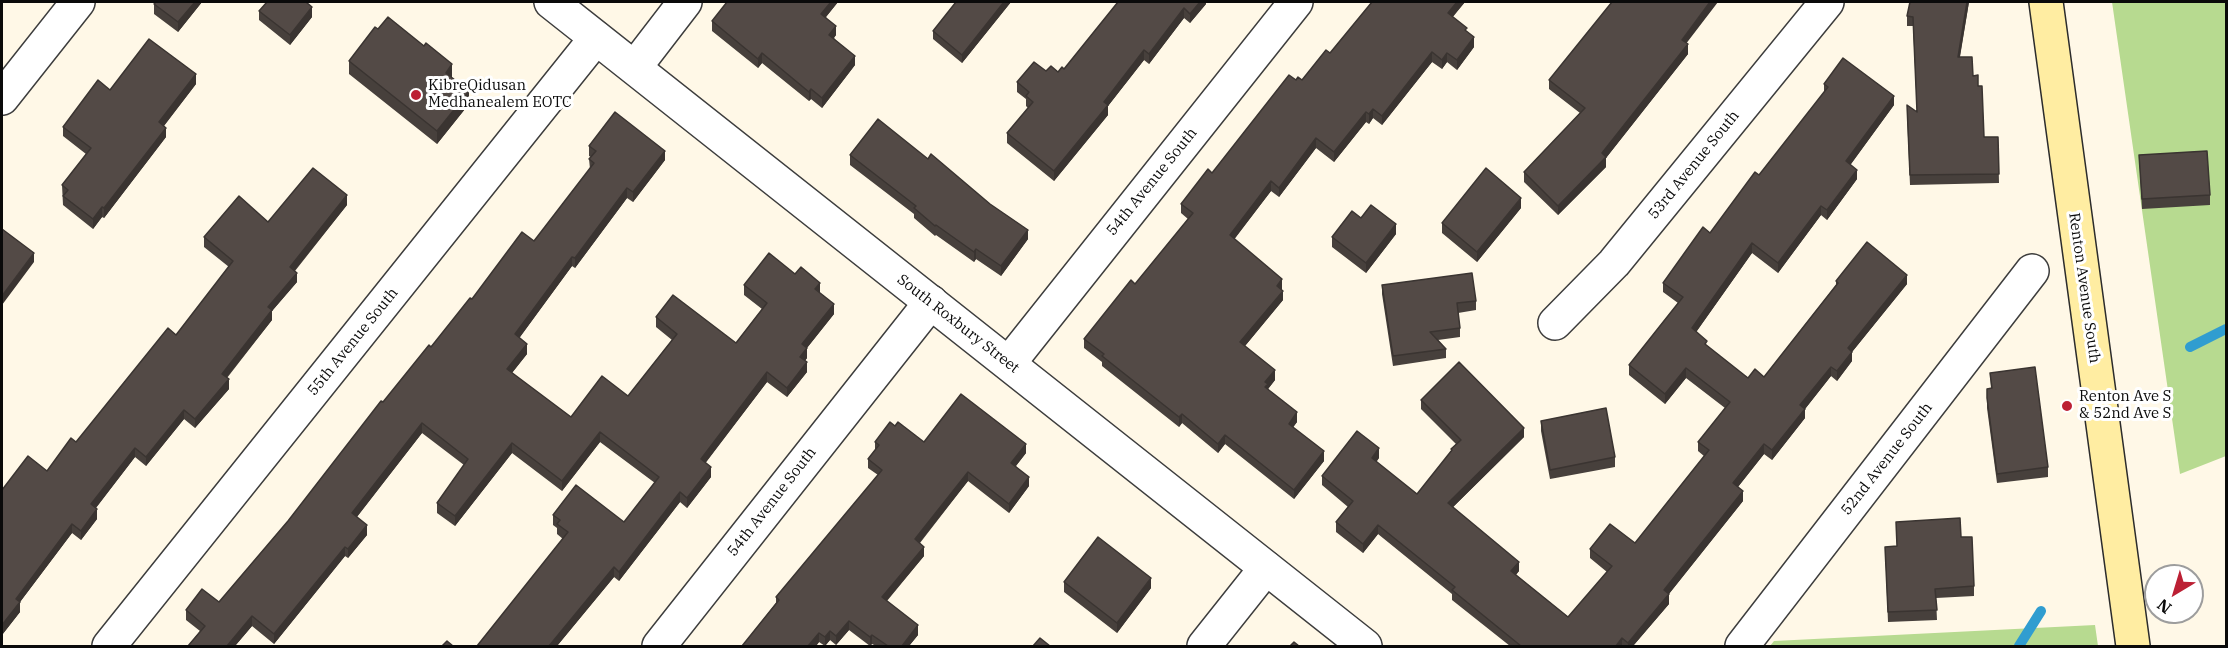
<!DOCTYPE html>
<html>
<head>
<meta charset="utf-8">
<style>
  body { margin:0 }
  #map { position:relative; width:2228px; height:648px; overflow:hidden; background:#fff8e7; font-family:"IBM Plex Serif",serif }
  canvas { display:block }
  .frame { position:absolute; inset:0; border:3px solid #0a0a0a; pointer-events:none }
  .north { position:absolute; left:2144px; top:564px; width:60px; height:60px; box-sizing:border-box; background:#fff; border:2px solid #9d9d9d; border-radius:50%; rotate:218deg; font-size:16px; font-weight:700; line-height:24px; text-align:center; color:#0a0a0a }
  .north::after { content:''; display:block; margin:auto; width:21px; height:27px; background:#bc2034; clip-path:polygon(50% 0,100% 100%,50% 72%,0 100%) }
</style>
</head>
<body>
<div id="map">
<canvas width="2228" height="648"></canvas>
<div class="frame"></div>
<div class="north">N</div>
</div>
<script>
const g = document.querySelector('canvas').getContext('2d');
g.lineJoin = 'round';
function fill(path, color) { g.fillStyle = color; g.fill(path, 'evenodd'); }
function stroke(path, color, width, dash) { g.strokeStyle = color; g.lineWidth = width; g.lineCap = dash ? 'butt' : 'round'; g.setLineDash(dash || []); g.stroke(path); }
function label(font, color, halo, rows, align = 'center') {
  g.font = font + ' "IBM Plex Serif",serif'; g.lineWidth = 6; g.setLineDash([]); g.textBaseline = 'middle'; g.strokeStyle = halo; g.fillStyle = color; for (const [text, x, y, turn = 0] of rows) {
    g.save(); g.translate(x, y); g.rotate((+turn || 0) * Math.PI / 180); g.textAlign = isNaN(turn) ? turn : align; if (halo) g.strokeText(text, 0, 0); g.fillText(text, 0, 0); g.restore();
  }
}
fill(new Path2D(`
  M2112,2H2226V456L2180,474Z
  M2095,625L2098,646H1770L1774,641Z`), '#b7da90');
stroke(new Path2D(`
  M2190,347L2226,329
  M2019,646L2041,611`), '#309dd0', 10);
const minor = new Path2D(`
  M635,67L685,2
  M2,98L78,2
  M1555,323L1614,263L1827,2
  M1009,363L1296,2
  M109,646L596,38
  M659,646L931,302
  M1204,646L1266,568
  M1742,646L2032,271`);
const tertiary = new Path2D(`
  M551,2L1365,646`);
const secondary = new Path2D(`
  M2046,2L2133,646`);
stroke(minor, '#3d3d3d', 36);
stroke(tertiary, '#3d3d3d', 36);
stroke(secondary, '#2c2c2c', 36);
stroke(minor, '#fff', 33);
stroke(tertiary, '#fff', 33);
stroke(secondary, '#ffeda2', 33);
fill(new Path2D(`
  M156,2H202L178,32L154,14V4Z
  M838,2L826,17L836,35L834,38L855,65L822,108L811,99L809,101L762,63L758,68L712,31V21Z
  M956,2H1011L962,63L933,39V31Z
  M1118,2H1206V4L1190,23L1184,18L1149,64L1144,60L1108,106V115L1054,181L1007,143V133L1028,108L1026,106V99L1017,92V82L1046,71L1058,72L1064,69Z
  M1372,2H1465L1452,17L1467,32L1474,47L1457,70L1447,62L1442,69L1432,62L1382,125L1373,118L1369,124L1366,122L1334,162L1316,148L1279,197L1271,191L1234,239L1282,289L1281,290L1283,300L1245,346L1275,380L1268,389L1297,422L1293,427L1324,461L1294,499L1225,444L1218,453L1182,423L1179,427L1102,366V362L1084,348V339L1135,284L1188,219L1181,213V204L1212,173L1296,80H1302L1330,53Z
  M1910,2H1969L1960,57L1973,76L1978,86L1984,137H1998L1999,183L1910,185L1907,115L1917,112L1913,26H1907V16Z
  M259,11L312,17L290,45L259,20Z
  M1686,43L1688,54L1606,158V167L1558,215L1524,182V172L1580,113L1549,89V80Z
  M349,61L452,78L469,104L437,144L349,74Z
  M196,84L164,126L166,137L104,218L102,217L93,229L63,205L62,185L86,154L63,136V127L110,90Z
  M1824,84L1894,105L1850,165L1857,179L1827,220L1821,215L1778,273L1752,253L1696,332L1707,346L1748,378L1764,377L1836,285V281L1907,284L1852,352V361L1837,381L1831,376L1805,409V418L1772,460L1764,454L1738,487L1743,501L1669,594V604L1633,646H1510L1452,600V594L1378,534L1363,553L1336,532V522L1348,507L1322,485V476L1379,458L1376,462L1417,494L1451,452V449L1456,444L1421,409V400L1524,437L1453,507L1519,571L1516,575L1568,617L1607,572L1590,558V549L1635,543L1704,456L1698,451V442L1725,408L1686,378L1665,404L1629,375V365L1678,303L1663,292V283L1710,233L1759,175L1824,93Z
  M589,146L665,160L633,202L627,198L575,268L572,266L519,338L527,354L512,373L571,417L628,396L672,340L656,327V317L736,343L762,309L744,295V285L795,274L820,293L834,314L807,348V358L805,361L807,372L787,397L767,382L705,463L711,477L687,508L680,502L619,581L614,577L557,646H477L563,539L557,534V528L553,525V515L624,522L655,483L600,442L562,491L512,453L455,526L437,513V503L464,465L422,433L357,517L367,535L348,558L345,556L274,644L252,626L235,646H188L200,631L186,620V610L219,602L288,521L383,402L472,299L534,241L590,169L589,159L591,157L589,156Z
  M850,155L1028,239L1001,276L976,259L974,262L936,235L935,236L914,218V214L850,165Z
  M2139,155L2210,195V205L2142,209Z
  M347,205L295,271L297,282L272,311V320L227,378L229,389L195,428L184,419L146,466L135,457L96,508L97,519L81,540L72,533L20,602V612L2,635V490L47,471L76,442L176,335L229,267L204,247V237L268,222Z
  M1521,208L1477,262L1442,233V223Z
  M1361,218L1396,234L1366,273L1332,247V237Z
  M1382,285L1476,301V310L1458,313L1460,328V337L1438,340L1446,349V358L1393,366L1382,294Z
  M1990,373L2048,467V477L1997,483L1987,408V389L1991,388Z
  M1541,421L1615,457V467L1550,479L1541,431Z
  M895,426L924,442L1026,453L1016,466L1029,486L1009,513L968,481L920,543L924,556L887,601L918,635L909,646H876L872,644L870,646L849,630L836,645L830,640L825,646L819,642L816,646H742L776,603V597L878,475L868,468V459L875,450V442Z
  M1896,522L1961,537L1974,586V596L1936,598L1937,620L1888,622L1885,547L1897,546Z
  M1064,582L1151,588L1117,633L1064,592Z`), '#47403c');
fill(new Path2D(`
  M195,2H202L178,32V22Z
  M831,2H838L821,23V14Z
  M1004,2H1011L962,63V55Z
  M1200,2H1206V4L1190,23V14Z
  M1457,2H1465L1448,23V13Z
  M1710,2H1718L1682,49V40Z
  M1967,2H1969L1958,67V57Z
  M312,7V17L290,45V35Z
  M1184,8V18L1149,64V54Z
  M836,26V35L829,44V35Z
  M1474,37V47L1457,70V60Z
  M1688,44V54L1606,158V167L1558,215V206L1602,153Z
  M1144,50V60L1108,106V115L1054,181V171L1104,102Z
  M1432,52V62L1382,125V116Z
  M762,53V63L758,68V59Z
  M1447,53V62L1442,69V60Z
  M855,56V65L822,108V98Z
  M452,64V78L446,73Z
  M196,74V84L159,132V122Z
  M811,89V99L809,101V92Z
  M469,91V104L437,144V131Z
  M1894,96V105L1846,171V161Z
  M1373,109V118L1369,124V114Z
  M1366,112V122L1334,162V152Z
  M166,128V137L104,218V208Z
  M1316,138V148L1279,197V188Z
  M665,151V160L633,202V192Z
  M1857,170V179L1827,220V210Z
  M1271,181V191L1230,245V235Z
  M627,188V198L575,268V258Z
  M347,195V205L290,276V267Z
  M1521,198V208L1477,262V252Z
  M1821,206V215L1778,273V263Z
  M102,207V217L93,229V219Z
  M1396,224V234L1366,273V263Z
  M1028,230V239L1001,276V266Z
  M1752,243V253L1692,338V328Z
  M976,249V259L974,262V252Z
  M34,253V262L2,305V296Z
  M572,257V266L515,344V334Z
  M297,273V282L272,311V320L222,383V374L268,307Z
  M1907,275V284L1852,352V361L1837,381V371L1848,348Z
  M1282,279V289L1277,296V286Z
  M820,283V293L815,289Z
  M1283,291V300L1240,352V342Z
  M834,304V314L802,354V344Z
  M527,344V354L507,379V369Z
  M807,348V358L800,367V357Z
  M807,362V372L787,397V388Z
  M1831,367V376L1805,409V418L1772,460V450L1800,405Z
  M1686,368V378L1665,404V394Z
  M1275,370V380L1268,389V393L1265,397V382Z
  M767,372V382L701,469V459Z
  M229,379V389L195,428V419Z
  M184,410V419L146,466V457Z
  M1297,412V422L1289,433V424Z
  M1182,414V423L1179,427V417Z
  M422,423V433L352,523V513Z
  M1524,428V437L1448,512V503Z
  M600,432V442L562,491V481Z
  M1225,435V444L1218,453V444Z
  M512,443V453L455,526V516Z
  M1026,444V453L1011,472V463Z
  M1764,444V454L1733,493V483Z
  M135,448V457L91,514V504Z
  M1379,448V458L1372,468V458Z
  M1324,451V461L1294,499V490Z
  M711,467V477L687,508V498Z
  M968,472V481L915,548V539Z
  M1029,477V486L1009,513V504Z
  M1743,491V501L1664,600V590Z
  M680,492V502L619,581V572Z
  M97,509V519L81,540V531Z
  M72,524V533L20,602V612L2,635V625L16,599Z
  M367,525V535L348,558V549Z
  M1378,525V534L1363,553V544Z
  M345,547V556L274,644V634Z
  M924,547V556L882,606V597Z
  M1519,562V571L1511,580V571Z
  M614,567V577L557,646H549Z
  M1151,578V588L1117,633V623Z
  M1669,594V604L1633,646H1628V643Z
  M252,616V626L235,646H227Z
  M849,621V630L836,645V636Z
  M918,625V635L909,646H902Z
  M830,631V640L825,646V637Z
  M819,633V642L816,646H808Z
  M872,635V644L870,646V637Z
  M1622,638V646H1616Z`), '#3a3431');
const building = new Path2D(`
  M156,2H195L178,22L154,4Z
  M267,2H306L312,7L290,35L259,11Z
  M727,2H831L821,14L836,26L829,35L855,56L822,98L811,89L809,92L762,53L758,59L712,21Z
  M956,2H1004L962,55L933,31Z
  M1118,2H1200L1190,14L1184,8L1149,54L1144,50L1104,102L1108,105L1054,171L1007,133L1033,102L1026,96L1029,92L1017,82L1034,62L1046,71L1051,66L1058,72L1062,67L1064,69Z
  M1372,2H1457L1448,13L1467,28L1465,30L1474,37L1457,60L1447,53L1442,60L1432,52L1382,116L1373,109L1369,114L1366,112L1334,152L1316,138L1279,188L1271,181L1230,235L1282,279L1277,286L1283,291L1240,342L1275,370L1265,382L1268,384L1265,387L1297,412L1289,424L1324,451L1294,490L1225,435L1218,444L1182,414L1179,417L1102,356L1104,354L1084,339L1131,280L1135,284L1193,213L1181,204L1208,169L1212,173L1289,75L1296,80L1298,77L1302,80L1326,50L1330,53Z
  M1612,2H1710L1682,40L1688,44L1602,153L1606,157L1558,206L1524,172L1585,108L1549,80Z
  M1910,2H1967L1958,57H1972L1973,76L1978,75V86H1982L1984,137H1998L1999,174L1910,175L1907,105L1917,112L1913,17L1907,16Z
  M388,17L424,46L426,43L452,64L446,73L469,91L437,131L349,61L375,27L378,29Z
  M149,39L196,74L159,122L166,128L104,208L102,207L93,219L63,196L68,190L62,185L91,148L63,127L98,80L110,90Z
  M1843,58L1894,96L1846,161L1857,170L1827,210L1821,206L1778,263L1752,243L1692,328L1707,341L1705,344L1748,378L1755,369L1764,377L1838,283L1836,281L1867,242L1907,275L1848,348L1852,352L1837,371L1831,367L1800,405L1805,409L1772,450L1764,444L1733,483L1743,491L1664,590L1669,594L1628,643L1622,638L1616,646H1521L1452,590L1455,587L1378,525L1363,544L1336,522L1353,501L1322,476L1357,431L1379,448L1372,458L1417,494L1452,450L1451,449L1461,440L1421,400L1459,362L1524,428L1448,503L1519,562L1511,571L1568,617L1612,566L1590,549L1610,524L1635,543L1709,450L1698,442L1730,402L1686,368L1665,394L1629,365L1683,297L1663,283L1703,227L1710,233L1755,172L1759,175L1828,87L1824,84Z
  M615,112L665,151L633,192L627,188L575,258L572,257L515,334L527,344L507,369L571,417L602,376L628,396L677,334L656,317L673,295L736,343L767,303L744,285L769,253L795,274L801,267L820,283L815,289L834,304L802,344L807,348L800,357L807,362L787,388L767,372L701,459L711,467L687,498L680,492L619,572L614,567L549,646H477L568,532L557,524L560,520L553,515L576,485L624,522L659,477L600,432L562,481L512,443L455,516L437,503L468,459L422,423L352,513L367,525L348,549L345,547L274,634L252,616L227,646H188L205,626L186,610L202,589L219,602L288,521L381,401L383,402L429,345L431,347L470,298L472,299L522,232L534,241L594,163L589,159L596,151L589,146Z
  M878,119L928,159L931,154L990,204L1028,230L1001,266L976,249L974,252L936,225L935,226L914,208L916,206L850,155Z
  M2207,151L2210,195L2142,199L2139,155Z
  M313,168L347,195L290,267L297,273L268,307L272,310L222,374L229,379L195,419L184,410L146,457L135,448L91,504L97,509L81,531L72,524L16,599L20,602L2,625V490L28,456L47,471L71,438L76,442L168,328L176,335L233,261L204,237L239,196L268,222Z
  M1486,168L1521,198L1477,252L1442,223Z
  M1371,205L1396,224L1366,263L1332,237L1352,211L1361,218Z
  M2,229L34,253L2,296Z
  M1472,273L1476,301L1457,303L1460,328L1430,332L1446,349L1393,356L1382,285Z
  M2035,367L2048,467L1997,474L1987,398V389L1992,388L1990,373Z
  M961,394L1026,444L1011,463L1029,477L1009,504L968,472L915,539L924,547L882,597L918,625L902,646H888L872,635L870,637L849,621L836,636L830,631L825,637L819,633L808,646H742L779,600L776,597L882,470L868,459L879,445L875,442L890,422L895,426L898,422L924,442Z
  M1606,408L1615,457L1550,470L1541,421Z
  M1960,518L1961,537H1972L1974,586L1935,589L1937,610L1888,612L1885,547L1897,546L1896,522Z
  M1098,537L1151,578L1117,623L1064,582Z
  M1040,638L1050,646H1033Z
  M447,641L453,646H442Z
  M1294,642L1299,646H1290Z`);
fill(building, '#534a46');
stroke(building, '#3a3431', 1.5);
for (const [x, y, r, color] of [
  [416,95,6,"#bc2034"],
  [2067,406,6,"#bc2034"]
]) { const dot = new Path2D(); dot.arc(x, y, r, 0, 2 * Math.PI); g.fillStyle = color; g.fill(dot); stroke(dot, '#fff', 2); }
label('15px', '#0a0a0a', '#fff', [
  ["KibreQidusan",428,86],
  ["Medhanealem EOTC",428,103],
  ["Renton Ave S",2079,397],
  ["& 52nd Ave S",2079,414]
], 'left');
label('15px', '#0a0a0a', '#fff', [
  ["53rd Avenue South",1694,165,-51],
  ["54th Avenue South",1152,182,-51],
  ["Renton Avenue South",2084,288,82],
  ["South Roxbury Street",958,324,38],
  ["55th Avenue South",353,342,-51],
  ["52nd Avenue South",1887,459,-52],
  ["54th Avenue South",772,502,-52]
]);
</script>
</body>
</html>
